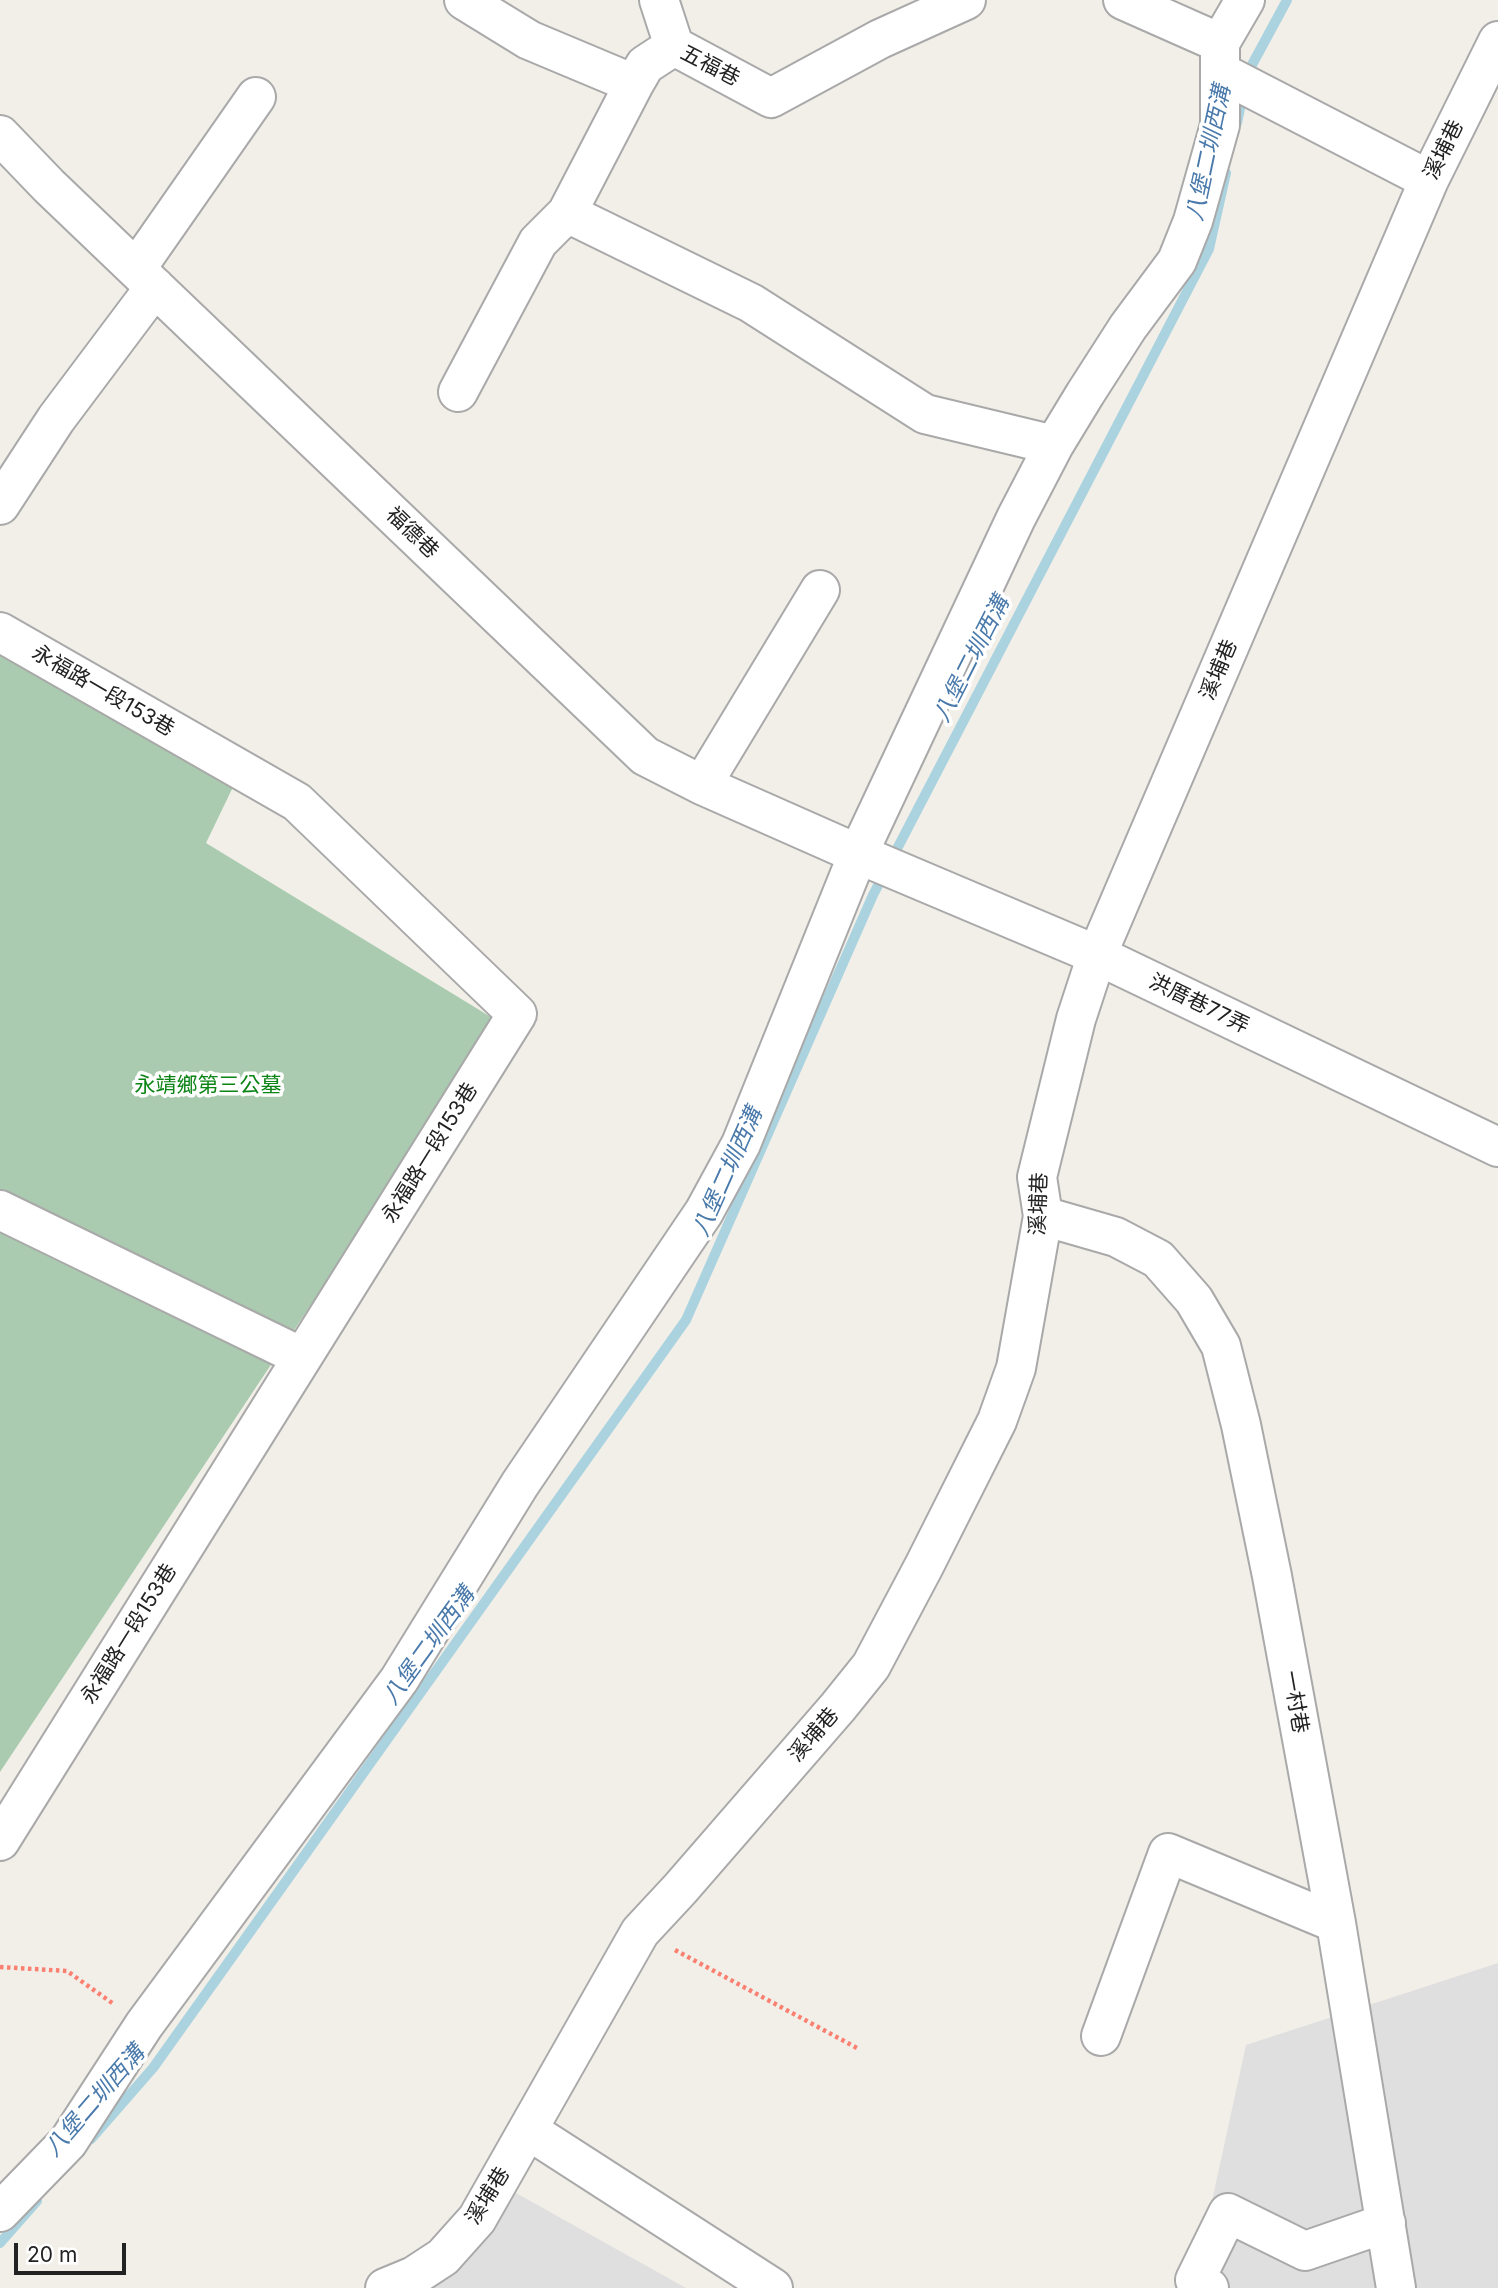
<!DOCTYPE html>
<html>
<head>
<meta charset="utf-8">
<style>
  body { margin:0 }
  #map { position:relative; width:1498px; height:2288px; overflow:hidden; background:#f2efe9; font-family:Inter,sans-serif }
  canvas { display:block }
  .scale { position:absolute; left:14px; top:2243px; width:112px; height:32px; box-sizing:border-box; border:4px solid #222; border-top:0; padding-left:9px; font-size:21px; line-height:24px; white-space:nowrap; color:#222; -webkit-text-stroke:5px #fff; paint-order:stroke }
</style>
</head>
<body>
<div id="map">
<canvas width="1498" height="2288"></canvas>
<div class="scale">20 m</div>
</div>
<script>
const g = document.querySelector('canvas').getContext('2d');
g.lineJoin = 'round';
function fill(path, color) { g.fillStyle = color; g.fill(path, 'evenodd'); }
function stroke(path, color, width, dash) { g.strokeStyle = color; g.lineWidth = width; g.lineCap = dash ? 'butt' : 'round'; g.setLineDash(dash || []); g.stroke(path); }
function label(font, color, halo, rows, align = 'center') {
  g.font = font + ' Inter,"Noto Sans TC",sans-serif'; g.lineWidth = 7; g.setLineDash([]); g.textBaseline = 'middle'; g.strokeStyle = halo; g.fillStyle = color; for (const [text, x, y, turn = 0] of rows) {
    g.save(); g.translate(x, y); g.rotate((+turn || 0) * Math.PI / 180); g.textAlign = isNaN(turn) ? turn : align; if (halo) g.strokeText(text, 0, 0); g.fillText(text, 0, 0); g.restore();
  }
}
fill(new Path2D(`
  M1498,1963V2288H1193L1246,2045Z
  M516,2193L686,2288H386Z`), '#e0dfdf');
fill(new Path2D(`
  M0,643L246,760L206,843L499,1022L0,1772Z`), '#aacbaf');
stroke(new Path2D(`
  M1237,123L1247,74L1287,0
  M91,2139L153,2068L686,1320L873,895L1209,249L1226,173
  M0,2243L37,2201`), '#aad3df', 10);
const minor = new Path2D(`
  M464,0L529,40L634,84L645,65L674,46L771,98L880,39L966,0
  M659,0L674,46
  M1123,0L1220,43
  M1220,72L1429,180
  M0,135L49,186L645,756L702,785L858,854L1097,955L1498,1147
  M567,213L634,84
  M136,269L256,97
  M458,392L538,242L567,213L751,303L925,414L1054,445
  M0,505L56,419L155,287
  M0,632L297,802L517,1014L0,1841
  M702,785L820,590
  M0,1210L302,1357
  M1043,1216L1116,1237L1158,1259L1194,1300L1221,1346L1241,1425L1272,1576L1336,1923L1396,2288
  M1101,2036L1168,1853L1336,1923
  M528,2130L773,2288
  M0,2212L68,2142L144,2025L399,1680L520,1484L704,1212L741,1144L858,854L1016,518L1054,445L1085,394L1128,327L1177,261L1193,221L1220,125V43L1245,0
  M385,2288L414,2276L443,2257L477,2219L640,1932L680,1889L838,1707L871,1666L924,1566L997,1421L1016,1368L1043,1216L1037,1177L1076,1019L1097,955L1429,180L1498,41
  M1209,2288L1195,2280L1228,2213L1305,2251L1386,2223`);
stroke(minor, '#a9a9a9', 42);
stroke(new Path2D(`
  M675,1950L857,2048
  M0,1967L67,1971L115,2005`), '#fa8072', 4.5, [3.5, 3.5]);
stroke(minor, '#fff', 38);
label('21px', '#222', '#fff', [
  ["五福巷",710,66,27],
  ["溪埔巷",1444,150,-64],
  ["福德巷",412,533,44],
  ["溪埔巷",1219,670,-67],
  ["永福路一段153巷",103,691,30],
  ["洪厝巷77弄",1199,1004,26],
  ["永福路一段153巷",430,1153,-58],
  ["溪埔巷",1039,1204,-88],
  ["永福路一段153巷",129,1634,-58],
  ["一村巷",1295,1702,80],
  ["溪埔巷",814,1735,-49],
  ["溪埔巷",488,2196,-58]
]);
label('21px', '#0c8416', '#fff', [
  ["永靖鄉第三公墓",208,1086]
]);
label('italic 23px', '#4a7aab', '#fff', [
  ["八堡二圳西溝",1209,153,-78],
  ["八堡二圳西溝",972,659,-63],
  ["八堡二圳西溝",728,1172,-66],
  ["八堡二圳西溝",429,1646,-54],
  ["八堡二圳西溝",95,2101,-49]
]);
</script>
</body>
</html>
